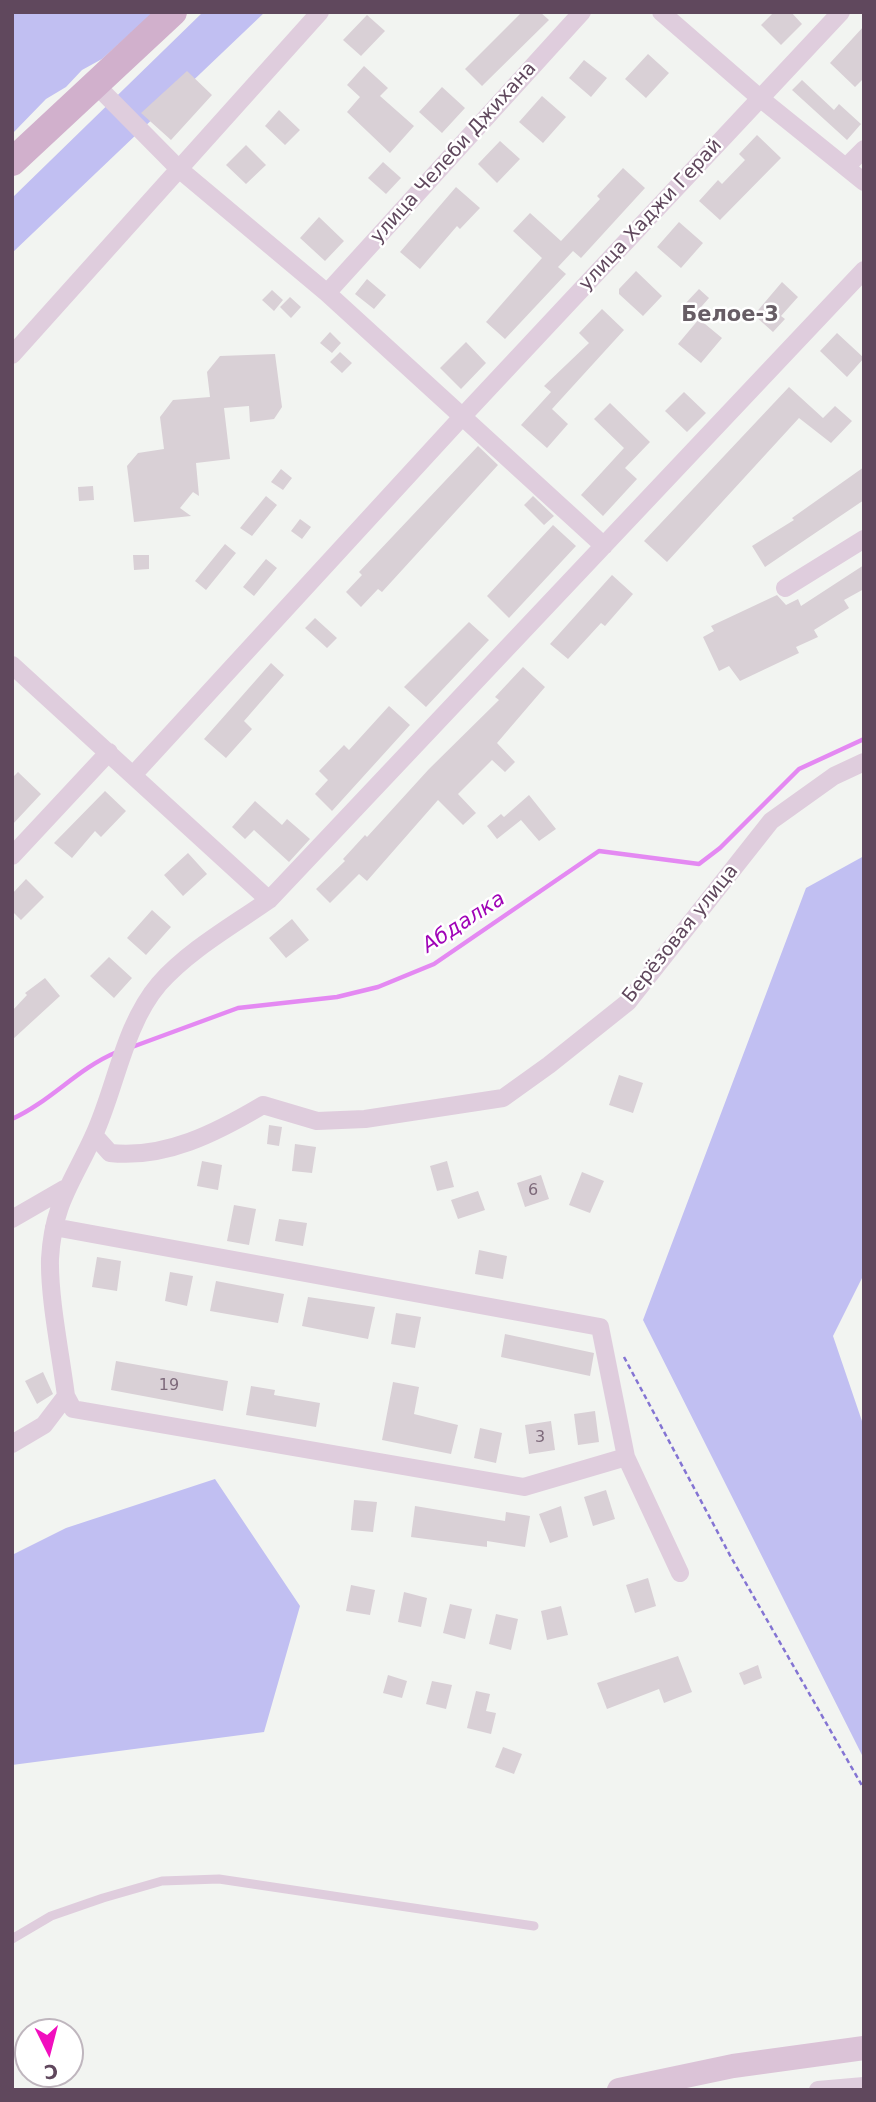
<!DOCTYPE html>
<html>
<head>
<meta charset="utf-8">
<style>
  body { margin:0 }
  #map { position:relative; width:876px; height:2102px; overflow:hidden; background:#f2f4f1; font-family:"DejaVu Sans",sans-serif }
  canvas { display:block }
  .frame { position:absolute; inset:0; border:14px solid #60485d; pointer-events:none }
  .north { position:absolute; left:14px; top:2018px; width:70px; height:70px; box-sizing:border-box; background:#fff; border:2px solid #bfb6be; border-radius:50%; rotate:174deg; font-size:19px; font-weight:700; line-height:28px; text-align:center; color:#60485d }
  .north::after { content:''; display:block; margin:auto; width:24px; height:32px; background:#f10fbe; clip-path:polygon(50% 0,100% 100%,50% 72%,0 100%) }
</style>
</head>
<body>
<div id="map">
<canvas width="876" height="2102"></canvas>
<div class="frame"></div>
<div class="north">С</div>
</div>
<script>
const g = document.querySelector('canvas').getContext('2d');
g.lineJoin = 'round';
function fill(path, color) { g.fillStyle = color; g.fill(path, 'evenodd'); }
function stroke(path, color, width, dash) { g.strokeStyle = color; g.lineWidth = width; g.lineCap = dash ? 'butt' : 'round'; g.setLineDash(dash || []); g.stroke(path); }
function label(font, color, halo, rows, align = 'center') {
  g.font = font + ' "DejaVu Sans",sans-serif'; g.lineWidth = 5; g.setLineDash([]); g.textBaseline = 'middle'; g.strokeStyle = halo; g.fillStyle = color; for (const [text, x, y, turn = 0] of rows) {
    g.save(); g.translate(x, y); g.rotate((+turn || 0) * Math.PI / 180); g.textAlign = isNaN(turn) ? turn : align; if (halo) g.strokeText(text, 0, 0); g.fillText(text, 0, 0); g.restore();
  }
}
fill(new Path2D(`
  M12,12H154L102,59L82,70L66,87L46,99L12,134Z
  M203,12H265L12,253V198Z
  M864,856V1274L833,1336L864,1427V1759L643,1320L806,888Z
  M215,1479L300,1606L264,1732L12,1765V1555L66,1528Z`), '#c1bff2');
stroke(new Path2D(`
  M132,1047L238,1008L337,997L378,987L434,964L599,851L699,864L720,848L799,769L864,739
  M12,1119C50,1102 78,1068 117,1052`), '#e489f2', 4.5);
fill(new Path2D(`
  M522,12H540L549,20L482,86L465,69Z
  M774,12H791L802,24L781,45L761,25Z
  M367,15L385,31L361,56L343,40Z
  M864,26V78L855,87L830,63Z
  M648,54L669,73L646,98L625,79Z
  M584,60L607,78L591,97L569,78Z
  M364,66L388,88L380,96L414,126L390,153L347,112L360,97L347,85Z
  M187,71L212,95L171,140L141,113Z
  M802,80L834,110L839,104L861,124L847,140L792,90Z
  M442,87L465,108L442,133L419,112Z
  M542,96L566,117L543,143L519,122Z
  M279,110L300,130L285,145L265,126Z
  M757,135L781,158L720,220L699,201L718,180L722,184L745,160L739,154Z
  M500,141L520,159L497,183L478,164Z
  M246,145L266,165L246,184L226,165Z
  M383,162L401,178L386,194L368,178Z
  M623,168L645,188L581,258L573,251L558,267L566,274L505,339L486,322L542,258L513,231L530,213L561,241L600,199L597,196Z
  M456,187L480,208L460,229L457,226L420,269L400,252Z
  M319,217L344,241L325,261L300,238Z
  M679,222L703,243L681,268L657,247Z
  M636,271L662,296L643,316L619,294V289Z
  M367,279L386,295L374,309L355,294Z
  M782,282L798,297L781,316L785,319L773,332L754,315Z
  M699,289L709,298L694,315L683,306Z
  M272,290L283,300L274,311L262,300Z
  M290,297L301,307L291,318L280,307Z
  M602,309L624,330L552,409L568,424L547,448L521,425L551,392L544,386L589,343L579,333Z
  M699,319L722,338L701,363L678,344Z
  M330,332L341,343L332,353L320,343Z
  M837,333L864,358L847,377L820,351Z
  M466,342L486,363L461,389L440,368Z
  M340,352L352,363L342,373L330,362Z
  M275,354L282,407L274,419L250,422L249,406L224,408L230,459L196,463L199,496L193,492L180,508L191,516L134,522L127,466L138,453L164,449L160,417L173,400L210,397L207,372L220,356Z
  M789,387L823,418L835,406L852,421L831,443L799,418L667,562L644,541Z
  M684,392L706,413L687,432L665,411Z
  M610,403L650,442L625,468L637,479L603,516L581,495L624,448L594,419Z
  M478,446L498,465L382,592L378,589L361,607L346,592L362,575L359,572Z
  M864,467V500L765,567L752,546L794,520L792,518Z
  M281,469L292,478L283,490L271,482Z
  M93,486L94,500L79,501L78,487Z
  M266,496L277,505L252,536L240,528Z
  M533,496L554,516L544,525L524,505Z
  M300,519L311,527L302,539L291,531Z
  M553,525L576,546L509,618L487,596Z
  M225,544L236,553L206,590L195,581Z
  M133,555H149V569L134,570Z
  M266,559L277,568L254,596L243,587Z
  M864,565V589L844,600L849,608L814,630L818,637L796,647L799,653L740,681L729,666L719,671L703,637L714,631L711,626L777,595L786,605L798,599L801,606Z
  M612,575L633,594L605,626L601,623L568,659L550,644Z
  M315,618L337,638L327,648L305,628Z
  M469,622L489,640L426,707L404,687Z
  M271,663L284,675L244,721L252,729L226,758L204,739Z
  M523,667L545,687L497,743L515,762L505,772L492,760L458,794L476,813L463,825L438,800L367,881L359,874L330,903L316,889L345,861L343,859L365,835L367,837L429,769L499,700L495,697Z
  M389,706L410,725L332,811L315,794L328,780L319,771L344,745L349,750Z
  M18,772L41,794L12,825V778Z
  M105,791L126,811L101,837L95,831L72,858L54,843Z
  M529,795L556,829L539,841L521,820L497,839L487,826L501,814L504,817Z
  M255,801L282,825L287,819L310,839L289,862L254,830L245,839L232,827Z
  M188,853L207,874L183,896L164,875Z
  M26,879L44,897L21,920L12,911V894Z
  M152,910L171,927L146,955L127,938Z
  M292,919L309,940L286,958L269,938Z
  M109,957L132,978L114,998L90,976Z
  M45,978L60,996L12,1040V1011L27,995L25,993Z
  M619,1075L643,1083L633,1113L609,1105Z
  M269,1125L282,1127L279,1146L267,1144Z
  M295,1144L316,1147L312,1173L292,1171Z
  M202,1161L222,1165L218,1190L197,1186Z
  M447,1161L454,1187L437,1191L430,1166Z
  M582,1172L604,1181L590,1213L569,1205Z
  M541,1175L549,1199L525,1207L517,1183Z
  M478,1191L485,1210L458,1219L451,1200Z
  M234,1205L256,1209L249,1245L227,1241Z
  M279,1219L307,1223L303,1246L275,1241Z
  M479,1250L507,1256L503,1279L475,1274Z
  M97,1257L121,1261L117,1291L92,1287Z
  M170,1272L193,1276L187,1306L165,1301Z
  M216,1281L284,1294L278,1323L210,1311Z
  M308,1297L375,1307L368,1339L302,1326Z
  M396,1313L421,1317L415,1348L391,1344Z
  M505,1334L594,1353L590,1376L501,1357Z
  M116,1361L228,1381L223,1411L111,1390Z
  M43,1372L53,1394L37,1404L25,1381Z
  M393,1382L419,1387L414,1414L458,1425L451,1454L382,1440Z
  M251,1386L275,1390L274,1395L320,1403L316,1427L246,1415Z
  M595,1411L599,1442L578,1445L574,1414Z
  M551,1421L555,1450L529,1454L525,1425Z
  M480,1428L502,1433L496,1463L474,1458Z
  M606,1490L615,1519L593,1526L584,1497Z
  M354,1500L377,1502L373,1532L351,1530Z
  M415,1506L505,1521L506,1512L530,1516L525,1547L487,1541V1547L411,1537Z
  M561,1506L568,1537L550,1543L539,1514Z
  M648,1578L656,1606L635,1613L626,1585Z
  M351,1585L375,1590L370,1615L346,1611Z
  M404,1592L427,1598L421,1627L398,1622Z
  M450,1604L472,1609L465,1639L443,1633Z
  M561,1606L568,1635L547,1640L541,1611Z
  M496,1614L518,1619L511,1650L489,1644Z
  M678,1656L692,1692L664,1703L659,1689L607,1709L597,1683Z
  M758,1665L762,1678L744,1685L739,1673Z
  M388,1675L407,1681L402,1698L383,1693Z
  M432,1681L452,1685L446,1709L426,1704Z
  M476,1691L490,1694L486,1711L496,1713L491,1734L467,1728Z
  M503,1747L522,1754L514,1774L495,1767Z`), '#d9d0d6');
stroke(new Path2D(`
  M624,1357L732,1559L864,1789`), '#8474d3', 2.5, [5, 3.5]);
stroke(new Path2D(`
  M12,1939L51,1916L103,1898L162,1881L219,1879L534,1926`), '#dfcddd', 9);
stroke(new Path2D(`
  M661,12L761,99L864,182
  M95,84L179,169L327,293L604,546
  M847,166L864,149
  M327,293L582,12
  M12,355L320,12
  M785,588L864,539
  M12,665L269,900
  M134,774L461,418L841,12
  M12,856L109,752
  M94,1135L110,1153C165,1159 216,1133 263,1105L317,1121L365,1119L503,1098L549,1065L628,1002L771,821L834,776L864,762
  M12,1219L64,1189
  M54,1227L600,1327L626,1457L680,1573
  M66,1396C61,1356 49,1298 50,1259C53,1203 73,1182 94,1135C116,1087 124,1025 159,984C189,950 232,926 269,900L864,270
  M12,1444L44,1425L66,1396L73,1409L524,1487L626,1457
  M818,2090L864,2086`), '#dfcddd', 18);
stroke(new Path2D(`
  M619,2090L733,2066L864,2048`), '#dbc3d7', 24);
stroke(new Path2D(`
  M12,162L173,12`), '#d1b0cc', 28);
label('16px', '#7e6a7b', null, [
  ["6",533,1191],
  ["19",169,1386],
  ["3",540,1438]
]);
label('19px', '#60485d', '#fff', [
  ["улица Челеби Джихана",454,153,-48],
  ["улица Хаджи Герай",651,215,-47],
  ["Берёзовая улица",681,934,-51]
]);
label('bold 21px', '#675d65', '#fff', [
  ["Белое-3",730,316]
]);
label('italic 21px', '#a004b7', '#fff', [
  ["Абдалка",464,923,-33]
]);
</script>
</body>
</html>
